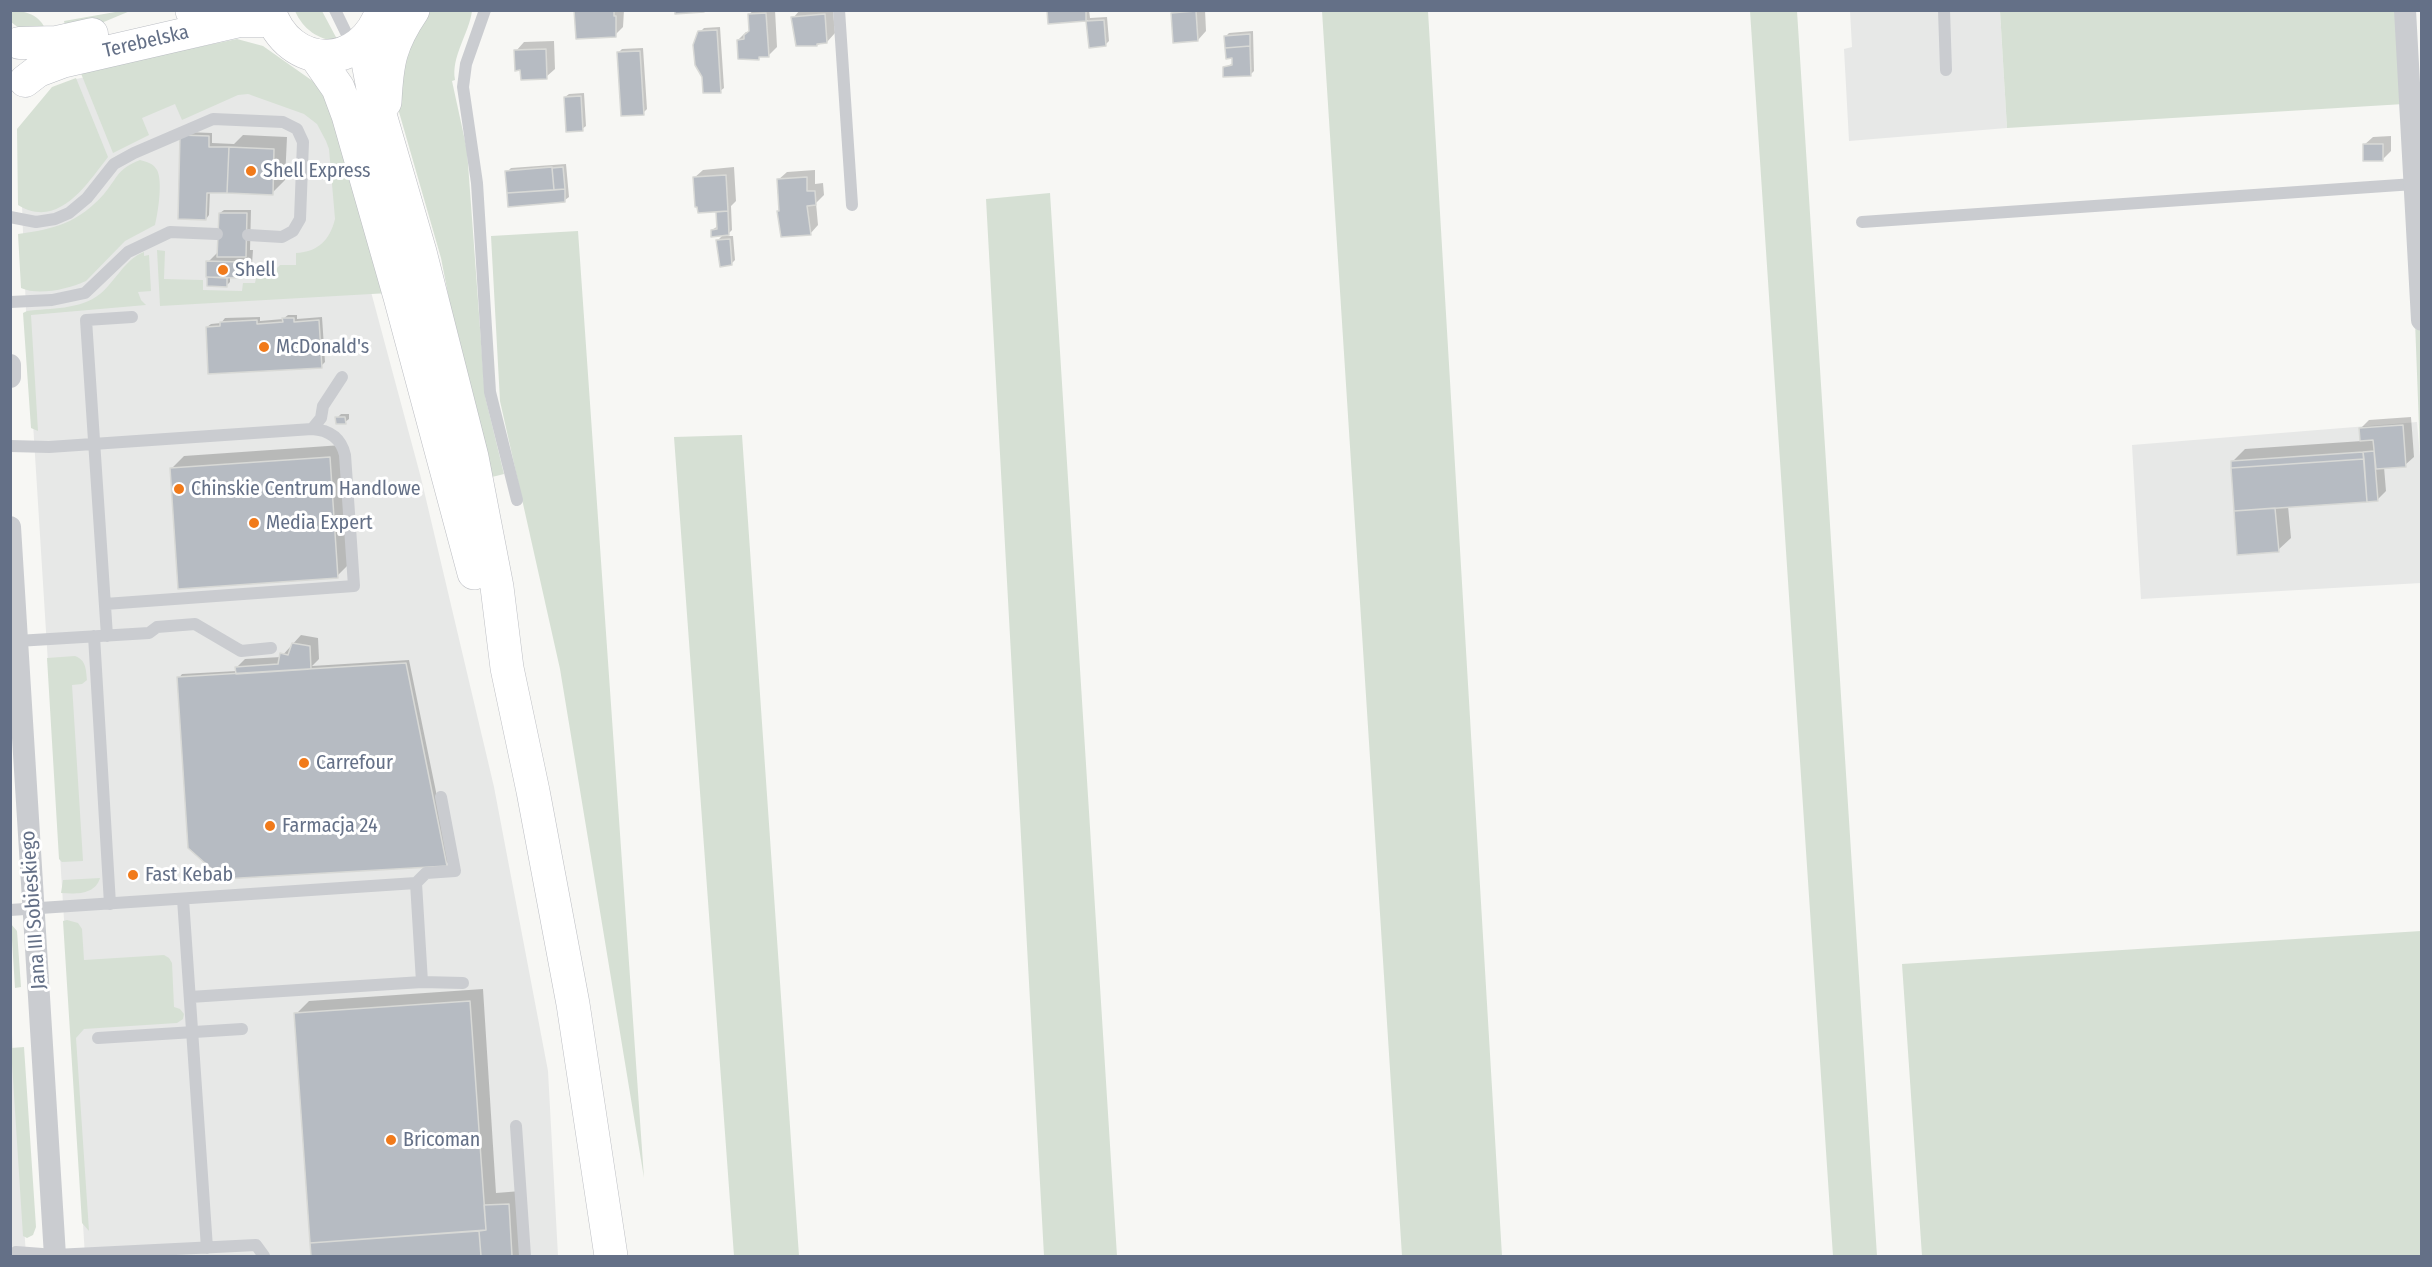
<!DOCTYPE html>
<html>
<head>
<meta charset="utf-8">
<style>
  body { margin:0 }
  #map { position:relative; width:2432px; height:1267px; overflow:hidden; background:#f7f7f4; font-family:"Fira Sans Condensed",sans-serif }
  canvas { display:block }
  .frame { position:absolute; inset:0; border:12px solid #647087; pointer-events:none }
</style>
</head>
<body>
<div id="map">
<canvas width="2432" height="1267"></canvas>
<div class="frame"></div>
</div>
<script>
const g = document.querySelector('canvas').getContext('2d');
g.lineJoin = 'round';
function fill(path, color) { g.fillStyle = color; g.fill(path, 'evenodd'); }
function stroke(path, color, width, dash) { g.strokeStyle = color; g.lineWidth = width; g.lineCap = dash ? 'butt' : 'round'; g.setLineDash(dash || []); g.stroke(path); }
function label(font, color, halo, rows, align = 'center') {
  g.font = font + ' "Fira Sans Condensed",sans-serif'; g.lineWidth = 6; g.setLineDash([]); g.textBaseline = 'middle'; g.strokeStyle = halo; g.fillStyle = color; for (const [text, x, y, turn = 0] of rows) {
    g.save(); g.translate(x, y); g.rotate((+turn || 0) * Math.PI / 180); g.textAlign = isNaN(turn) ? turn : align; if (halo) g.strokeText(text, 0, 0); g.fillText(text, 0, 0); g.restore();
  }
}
fill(new Path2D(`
  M1850,11H2000L2007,128L1849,141L1844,49L1852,47Z
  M139,66L323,113L421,478L494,787L548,1071L558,1256H85L26,311L19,127L76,79Z
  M2417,422L2422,480L2421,583L2141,599L2132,445Z
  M11,1019L26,1256H11Z`), '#e7e8e7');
fill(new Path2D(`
  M10,11C30,10 44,18 48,37L23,31L11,22Z
  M121,11H130L87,29L67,34L64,21Z
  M295,11H322L338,41C318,40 303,29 295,11Z
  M427,11H472C469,34 451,56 455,80L452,81L467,150L485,396L504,474L484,479L441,258L399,112L394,78Z
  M1322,11H1428L1502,1256H1402Z
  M1750,11H1797L1877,1256H1833Z
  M2000,11H2400L2404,104L2007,128Z
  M237,39L263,46L324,89L389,293L160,306L157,250L165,251L164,279L203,280V290L242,291L243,283H255L256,278L270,275L280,265H296V253C318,252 330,240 335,219L329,149L326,141L317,124L304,114L248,94L238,95L182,120L175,104L142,118L149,135L113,153L78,66L160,55Z
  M76,78L108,157C87,184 58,230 18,205L17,129L52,87Z
  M140,160C147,162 153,163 157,170C163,181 158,213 155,225L125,241L86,281C69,289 38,296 21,288L18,234C55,229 78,223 104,194C119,176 116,170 140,160Z
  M1050,193L1117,1256H1044L986,199Z
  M578,231L644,1178L560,669L500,401L491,236Z
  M144,252V256L149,255L151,291L138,292L141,300L146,305L31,315L38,431L31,428L23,313L27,311C50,308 80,310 100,294C115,282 125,259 144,252Z
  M2421,266V480L2413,268Z
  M742,435L799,1256H734L674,437Z
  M75,656C86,660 86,669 87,680L82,684L72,685L83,861L62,862L59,859L47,658Z
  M100,878C95,895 76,894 61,893L63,880Z
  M67,920L78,923L82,929L84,960L164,955L169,958L172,963L174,1007L180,1009L184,1014L183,1019L177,1023L84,1029L76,1038L89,1231L82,1223L63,921Z
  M11,924L17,931L21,987L15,988Z
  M2421,931V1256H1922L1902,964Z
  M24,1047L36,1227L33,1235L27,1238L23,1236L11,1048Z`), '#d6e0d4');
fill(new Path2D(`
  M576,10H624L623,27L615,35Z
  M753,10H775L777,47L769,55L749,59L738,40L746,32H751L750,14Z
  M800,10H833L835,33L827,42L817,45L793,18Z
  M1049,10H1089L1090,18L1107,17L1109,41L1105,45L1090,46L1088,20L1050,23Z
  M1176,10H1205L1206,31L1198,40L1173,14Z
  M720,27L724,88L720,91L700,32L704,28Z
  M1253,31L1254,71L1250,75L1225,68L1233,63L1226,36L1229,33Z
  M554,41L555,69L546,77L516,51L524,42Z
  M643,48L647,109L643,113L618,53L622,49Z
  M584,93L586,126L582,129L565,97L569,94Z
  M186,132L212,133V143L234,144L243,135L287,137L285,180L272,193L210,191L209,215L206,219Z
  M2391,136V151L2382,160L2364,145L2373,137Z
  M566,164L569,197L565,200L507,172L511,168Z
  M734,167L736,201L731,206L732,230L726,236H733L735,260L731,264L718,240L724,234L712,230L718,226L717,213L720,210L694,178L703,170Z
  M815,170V184L823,183L824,195L816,203L818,225L810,234L781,210L778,180L787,172Z
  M224,210H251L250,250H253L252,264L239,277L230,276V282L226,286L209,278L211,276L208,262L219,251L220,213Z
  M288,315H297V319L322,317L325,362L321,366L207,327L211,324L221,323L225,318L260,317V321L283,319Z
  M341,414H349V419L345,422L337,418Z
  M2411,417L2414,457L2405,465L2384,467L2386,491L2377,500L2288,506L2291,538L2278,550L2232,462L2245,449L2362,441L2361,428L2369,420Z
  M342,445L350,563L337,576L171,469L184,456Z
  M301,635L318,638L319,659L312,666L409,660L450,860L446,864L179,678L182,674L237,671V667L245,659L281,657Z
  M483,989L496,1193L521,1191L526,1256H312L296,1014L309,1001Z`), '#0003');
const building = new Path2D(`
  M574,10H614V16H616V37L576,39Z
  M675,10H704V12L675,14Z
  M1047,10H1086V21L1048,24Z
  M1196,11L1198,41L1173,43L1171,13Z
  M766,13L769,57H759V60L738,59L737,40L744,39V35L749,31L748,14Z
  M825,14L827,43L817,44V46H796L791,17Z
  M1104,20L1106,46L1089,48L1086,21Z
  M717,30L721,93H703L702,77L695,65L693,45L698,31Z
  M1250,34V46L1225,48L1224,36Z
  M1250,46L1251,76L1223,77V67L1232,65V58L1226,59L1225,48Z
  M546,49L547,79L521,80L520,70L515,71L514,50Z
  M640,51L644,115L621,116L617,52Z
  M581,96L583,131L566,132L564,97Z
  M180,135L209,136V147H229L227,193H207L206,220L178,219Z
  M2363,144H2383V161H2363Z
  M229,147L274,149L273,195L227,193Z
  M552,167L554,190L507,193L505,171Z
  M563,167L565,189L554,190L552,168Z
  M726,175L728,211L698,213L697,207H695L693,177Z
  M807,177V191H815L816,205L807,206L811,235L781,237L777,211H779L777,179Z
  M565,189V202L508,207L507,193Z
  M728,211L729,235L711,237V230L717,229L716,212Z
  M219,213H247L246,257H217Z
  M730,239L732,265L720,267L716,240Z
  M206,261L240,262V278L206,277Z
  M207,277L227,278V287L207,286Z
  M282,318H294V322L319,320L322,368L208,374L206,327L220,326V322L257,320V324L283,322Z
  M335,417H345L346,424H336Z
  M2403,425L2406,467L2376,469L2373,440L2360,441L2359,428Z
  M2374,451L2378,501L2367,502L2363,452Z
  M2363,452L2364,459L2231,468V461Z
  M330,457L338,578L178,589L170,468Z
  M2364,459L2367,502L2234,511L2231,468Z
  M2275,508L2279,552L2237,555L2234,511Z
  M292,643L310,646L311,669L236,674L235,667L278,664L280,653L288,655Z
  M406,663L447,866L223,879L188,848L177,677Z
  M470,1001L486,1230L310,1243L294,1013Z
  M509,1204L512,1256H481L479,1231L486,1230L484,1205Z
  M479,1231L481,1256H311L310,1243Z`);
fill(building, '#b6bbc2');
stroke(building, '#d8d9d6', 1.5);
const secondary = new Path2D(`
  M19,43L56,42L92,34
  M25,81L38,71L62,62L240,21H272`);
const primary = new Path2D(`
  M269,10C289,72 363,71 382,10
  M192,11L193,10
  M364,41L374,94L420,252L472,457L497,587L507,668L533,791L573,1004L611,1256
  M315,55L338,88L348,115L400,297L474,573
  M385,102C387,62 390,44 413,10`);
stroke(secondary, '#bbbec4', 33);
stroke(primary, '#bcbec3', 34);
stroke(new Path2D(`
  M335,10L353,47
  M485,10L466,64L463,87L477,183L490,392L517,500
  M839,10L852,205
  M1944,10L1946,70
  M10,217L36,222L55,219L69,213L87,198L114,164L134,153L213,119L283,122L297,129L303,142L300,219L293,231L282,237L248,235
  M1862,222L2414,184
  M10,302L52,300L85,293L128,252L170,232L217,234
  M312,429L321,418L323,406L342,377
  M10,446L49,447L312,429C329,430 341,438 345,455L354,586L105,604
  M94,636L110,904
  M107,636L86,320L132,317
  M17,641L149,633L157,627L195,624L241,651L271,648
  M416,883L422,982
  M183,899L207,1248
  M10,910L416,883L426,873L455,871L441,797
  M190,997L422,982L463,983
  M98,1038L242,1029
  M516,1126L525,1256
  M16,1252L55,1255L256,1245L264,1256`), '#caccd0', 12);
stroke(new Path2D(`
  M2405,10L2422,320
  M10,365V377
  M10,527L55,1256`), '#caccd0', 22);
stroke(secondary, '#fff', 32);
stroke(primary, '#fff', 33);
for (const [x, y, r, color] of [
  [251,171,6,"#f17a1a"],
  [223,270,6,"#f17a1a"],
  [264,347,6,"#f17a1a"],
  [179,489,6,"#f17a1a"],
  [254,523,6,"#f17a1a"],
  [304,763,6,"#f17a1a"],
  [270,826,6,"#f17a1a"],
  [133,875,6,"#f17a1a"],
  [391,1140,6,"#f17a1a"]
]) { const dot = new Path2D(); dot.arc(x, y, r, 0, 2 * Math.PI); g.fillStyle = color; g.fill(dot); stroke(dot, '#fff', 2); }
label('20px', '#647087', '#fff', [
  ["Terebelska",146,42,-13],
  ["Jana III Sobieskiego",34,910,-94]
]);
label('20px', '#647087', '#fff', [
  ["Shell Express",263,171],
  ["Shell",235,270],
  ["McDonald's",276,347],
  ["Chinskie Centrum Handlowe",191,489],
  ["Media Expert",266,523],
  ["Carrefour",316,763],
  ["Farmacja 24",282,826],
  ["Fast Kebab",145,875],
  ["Bricoman",403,1140]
], 'left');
</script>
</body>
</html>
